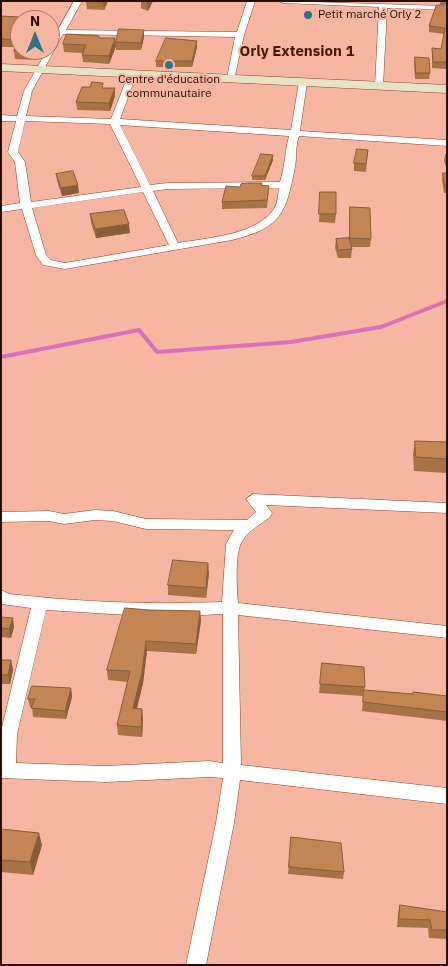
<!DOCTYPE html>
<html>
<head>
<meta charset="utf-8">
<style>
  body { margin:0 }
  #map { position:relative; width:448px; height:966px; overflow:hidden; background:#f6b6a1; font-family:"IBM Plex Sans",sans-serif }
  canvas { display:block }
  .frame { position:absolute; inset:0; border:2px solid #290c04; pointer-events:none }
  .north { position:absolute; left:10px; top:10px; width:50px; height:50px; box-sizing:border-box; background:#f6b6a1; border:1px solid #a47262; border-radius:50%; rotate:0deg; font-size:14px; font-weight:700; line-height:20px; text-align:center; color:#290c04 }
  .north::after { content:''; display:block; margin:auto; width:18px; height:22px; background:#317385; clip-path:polygon(50% 0,100% 100%,50% 72%,0 100%) }
</style>
</head>
<body>
<div id="map">
<canvas width="448" height="966"></canvas>
<div class="frame"></div>
<div class="north">N</div>
</div>
<script>
const g = document.querySelector('canvas').getContext('2d');
g.lineJoin = 'round';
function stroke(path, color, width, dash) { g.strokeStyle = color; g.lineWidth = width; g.lineCap = dash ? 'butt' : 'round'; g.setLineDash(dash || []); g.stroke(path); }
function fill(path, color) { g.fillStyle = color; g.fill(path, 'evenodd'); }
function label(font, color, halo, rows, align = 'center') {
  g.font = font + ' "IBM Plex Sans",sans-serif'; g.lineWidth = 4; g.setLineDash([]); g.textBaseline = 'middle'; g.strokeStyle = halo; g.fillStyle = color; for (const [text, x, y, turn = 0] of rows) {
    g.save(); g.translate(x, y); g.rotate((+turn || 0) * Math.PI / 180); g.textAlign = isNaN(turn) ? turn : align; if (halo) g.strokeText(text, 0, 0); g.fillText(text, 0, 0); g.restore();
  }
}
stroke(new Path2D(`
  M1,357L139,330L157,352L291,342L381,327L447,301`), '#d970bc', 4);
const street = new Path2D(`
  M74,1H82L66,30L237,32L247,1H255L244,35L234,80L227,78L235,37L63,34L32,91L26,116L111,119L129,73L133,70L137,73L120,119L291,130L299,82L303,79L307,82L300,131L447,140V146L299,136C295,147 297,157 295,167C286,214 281,228 232,240L65,269L43,265L36,255L22,209L1,212V206L20,203L15,162L8,152L16,121H1V115L17,116L24,91L47,50H50V44ZM25,121L110,124L141,187L31,202L25,162L18,152ZM120,125L289,136C285,151 285,166 280,182L168,183L150,185ZM279,188C278,194 278,202 275,207C260,235 206,238 178,243L153,191L168,189ZM143,192L169,245L65,263L51,260L46,255L32,208Z
  M279,1L447,6V10L387,8L383,86L379,89L375,86L379,7L283,3Z
  M253,494L447,503V513L266,505L272,513L270,517C261,524 249,530 243,540C234,551 237,589 238,603L447,626V638L238,615L241,765L447,788V804L240,780L234,823L206,965H186L216,823L223,778L209,777L106,782L1,778V731L31,608L1,604V590L9,594C80,602 150,605 222,602L226,544L234,530L146,529L113,521L95,520L64,524L49,521L1,522V512L49,511L64,514L95,510L113,511L146,519L247,520L256,512L246,499ZM46,610L160,617L223,614V763L209,761L106,766L16,763L17,734Z`);
const secondary = new Path2D(`
  M1,64L447,85V93L1,71Z`);
stroke(street, '#89442d', 1);
stroke(secondary, '#89442d', 1);
fill(street, '#fff');
fill(secondary, '#e7e2c2');
fill(new Path2D(`
  M86,1H108L104,10L87,9Z
  M141,1H153L148,11L141,8Z
  M440,1H447V69L432,68V48L441,49L444,34L429,32V26L446,4H440Z
  M1,16L19,17L20,24L18,26L41,50L36,60L15,59L14,51L16,47H1Z
  M144,37L141,50H116V42Z
  M100,38H115L116,46L109,64L83,62L82,55L83,53L64,52L63,44Z
  M197,47L192,67H156V61Z
  M415,57L430,73L429,79H415L414,63Z
  M104,88H115V96L110,111L77,110L76,102Z
  M368,150L366,172L354,171V163Z
  M445,154H447V171L444,161Z
  M273,160L265,180H252V176Z
  M443,173H447V193H444L442,180Z
  M56,174L79,193L62,196L57,181Z
  M262,183V185L269,186L267,208L222,209V202L240,187Z
  M320,192L336,214L335,223L319,222Z
  M350,207L371,239L370,247H351L352,249L351,258H338L335,248L336,239L349,238Z
  M90,214L130,233L96,238L91,223Z
  M415,441L447,442V473L414,471L413,454Z
  M209,573L206,598L168,595V585Z
  M149,610L200,611L201,621L196,654L147,651L143,683L137,709H142L143,720L142,737L118,735L117,725L128,682L108,680L107,670Z
  M1,617L14,627L11,638L1,637Z
  M1,660H11L13,670L10,684H1Z
  M322,663L365,687L363,696L319,693Z
  M71,688L72,697L66,719L33,717L32,707H30L28,699Z
  M364,690L413,694V692L447,696V721L362,711Z
  M1,829L42,845L33,875L1,872Z
  M291,837L344,872L343,879L288,874Z
  M400,905L447,912V939L429,938L428,928L397,927L398,914Z`), '#a87247');
fill(new Path2D(`
  M104,1H108L104,10L103,2Z
  M148,1H153L148,11L147,3Z
  M19,17L20,24L14,34L13,26Z
  M144,30V37L141,50V43Z
  M115,38L116,46L109,64V56Z
  M197,41V47L192,67V61Z
  M37,50H41L36,60L35,52Z
  M115,88V96L110,111L109,103Z
  M273,155V160L265,180V176Z
  M78,185L79,193L62,196L61,188Z
  M129,224L130,233L96,238L95,229Z
  M208,563L209,573L206,598V588Z
  M200,611L201,621L196,654V644Z
  M13,618L14,627L11,638L9,629Z
  M146,641L147,651L143,683L134,719L133,708Z
  M11,660L13,670L10,684L8,675Z
  M71,688L72,697L66,719L65,711Z
  M142,709L143,720L142,737L141,727Z
  M39,833L42,845L33,875L30,862Z`), '#885d3a');
const building = new Path2D(`
  M86,1H104L103,2Z
  M447,4V62H433L432,48L441,49L445,28L429,26L436,6Z
  M1,16L19,17L13,26L20,27V40L1,39Z
  M119,29L144,30L141,43L116,42Z
  M67,34L99,36V38H115L109,56L82,55L86,45L63,44Z
  M166,38L197,41L192,61H156Z
  M20,41V50H37L35,52L14,51Z
  M415,57L429,58L430,73H416Z
  M92,82L103,83L102,88H115L109,103L76,102L82,87H90Z
  M357,149L368,150L366,164L354,163Z
  M261,154L273,155L265,176H252Z
  M73,171L78,185L61,188L56,174Z
  M443,173H447V186H445Z
  M248,183H262L261,185L269,186L267,200L222,202L226,186L240,187L241,184Z
  M320,192H336V214H319Z
  M350,207L370,208L371,239L350,238Z
  M124,210L129,224L95,229L90,214Z
  M349,238L352,249L338,250L336,239Z
  M415,441L447,442V459L416,457Z
  M173,560L208,563L206,588L168,585Z
  M125,608L149,610L200,611L196,644L146,641L142,672L133,708L142,709L141,727L117,725L130,671L107,670Z
  M1,617L13,618L9,629L1,628Z
  M1,660H11L8,675H1Z
  M322,663L364,667L365,687L320,684Z
  M32,686L71,688L65,711L31,708L35,699H28Z
  M364,690L413,694V692L447,696V712L363,702Z
  M1,829L39,833L30,862L1,860Z
  M291,837L341,843L344,872L289,867Z
  M400,905L447,912V930H432L430,920L399,919Z`);
fill(building, '#c38553');
stroke(building, '#885d3a', 1);
for (const [x, y, r, color] of [
  [308,15,5,"#317385"],
  [169,65,5,"#317385"]
]) { const dot = new Path2D(); dot.arc(x, y, r, 0, 2 * Math.PI); g.fillStyle = color; g.fill(dot); stroke(dot, '#f6b6a1', 2); }
label('12px', '#290c04', '#f6b6a1', [
  ["Petit marché Orly 2",318,15],
  ["Centre d'éducation",169,80,"center"],
  ["communautaire",169,94,"center"]
], 'left');
label('bold 15px', '#491706', '#f6b6a1', [
  ["Orly Extension 1",297,52]
]);
</script>
</body>
</html>
